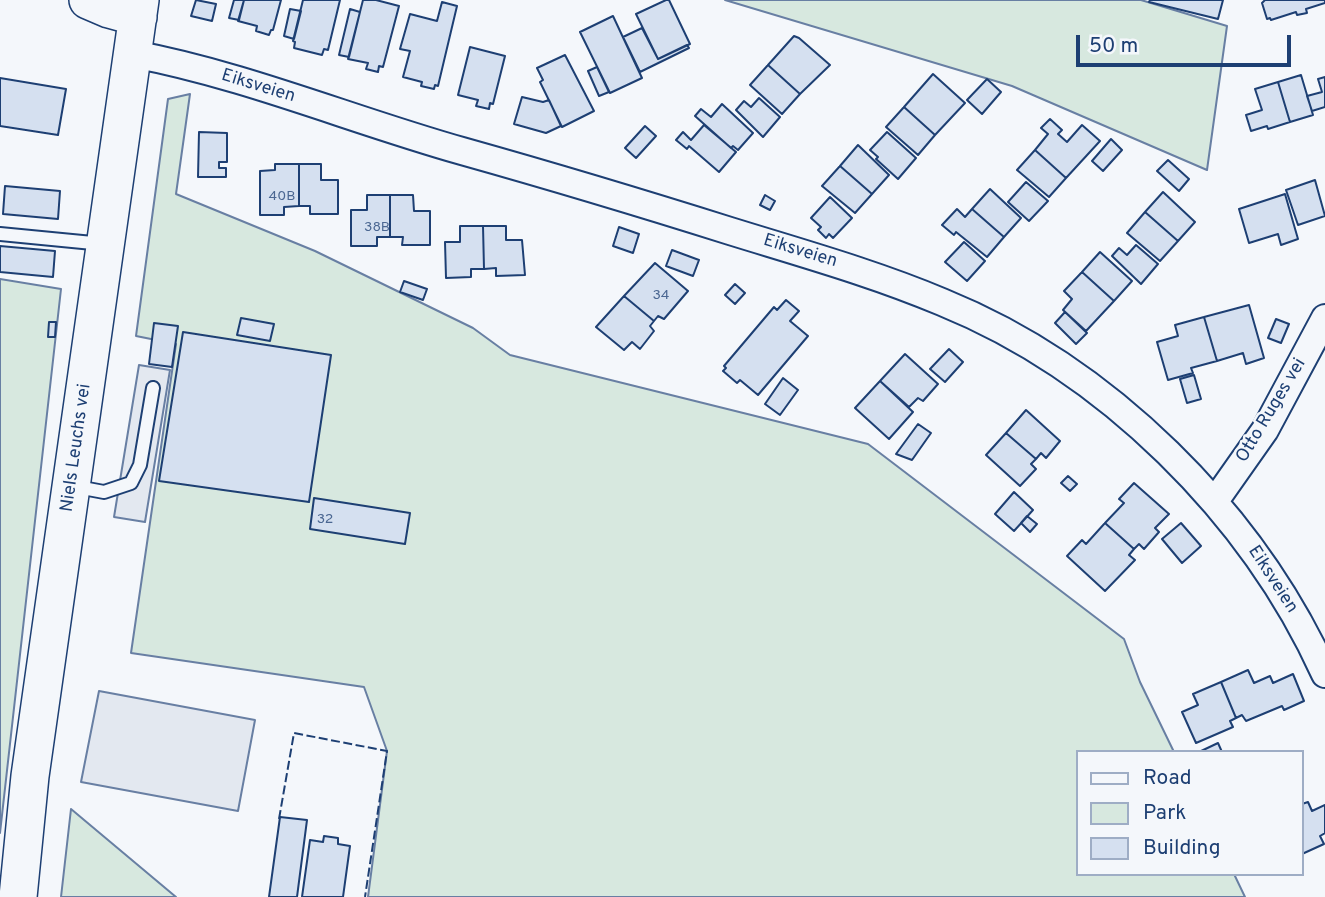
<!DOCTYPE html>
<html>
<head>
<meta charset="utf-8">
<style>
  body { margin:0 }
  #map { position:relative; width:1325px; height:897px; overflow:hidden; background:#f4f7fb; font-family:Overpass,sans-serif }
  canvas { display:block }
  .legend { position:absolute; left:1076px; top:750px; width:228px; height:126px; box-sizing:border-box; background:#f4f7fb; border:2px solid #9eadc5; margin:0; padding:9px 12px; list-style:none; font-size:21px; color:#1d3f73 }
  .legend li { display:flex; align-items:center; gap:14px; height:35px }
  .legend b { width:35px; border:2px solid #9eadc5 }
  .scale { position:absolute; left:1076px; top:35px; width:215px; height:32px; box-sizing:border-box; border:4px solid #1d3f73; border-top:0; padding-left:9px; font-size:21px; line-height:24px; white-space:nowrap; color:#1d3f73; -webkit-text-stroke:5px #f4f7fb; paint-order:stroke }
</style>
</head>
<body>
<div id="map">
<canvas width="1325" height="897"></canvas>
<ul class="legend">
<li><b style="height:9px;background:#f4f7fb"></b>Road</li>
<li><b style="height:19px;background:#d7e8df"></b>Park</li>
<li><b style="height:19px;background:#d5e0f0"></b>Building</li>
</ul>
<div class="scale">50 m</div>
</div>
<script>
const g = document.querySelector('canvas').getContext('2d');
g.lineJoin = 'round';
function fill(path, color) { g.fillStyle = color; g.fill(path, 'evenodd'); }
function stroke(path, color, width, dash) { g.strokeStyle = color; g.lineWidth = width; g.lineCap = dash ? 'butt' : 'round'; g.setLineDash(dash || []); g.stroke(path); }
function label(font, color, halo, rows, align = 'center') {
  g.font = font + ' Overpass,sans-serif'; g.lineWidth = 5; g.setLineDash([]); g.textBaseline = 'middle'; g.strokeStyle = halo; g.fillStyle = color; for (const [text, x, y, turn = 0] of rows) {
    g.save(); g.translate(x, y); g.rotate((+turn || 0) * Math.PI / 180); g.textAlign = isNaN(turn) ? turn : align; if (halo) g.strokeText(text, 0, 0); g.fillText(text, 0, 0); g.restore();
  }
}
const green = new Path2D(`
  M725,0H1141L1227,26L1207,170L1012,86Z
  M190,94L176,194L315,251L473,328L510,355L868,444L1124,639L1140,682L1174,752H1078V874H1234L1245,897H368L387,751L364,687L131,653L176,344L136,336L168,99Z
  M0,279L61,289L0,833Z
  M71,809L176,897H61Z`);
fill(green, '#d7e8df');
stroke(green, '#687fa3', 2);
const parking = new Path2D(`
  M139,365L170,370L145,522L114,517Z
  M99,691L255,720L238,811L81,782Z`);
fill(parking, '#e3e8f0');
stroke(parking, '#687fa3', 2);
const building = new Path2D(`
  M196,0L216,4L212,21L191,16Z
  M234,0H244L239,20L229,18Z
  M244,0H281L273,30H271L269,35L256,31L257,26L238,21Z
  M303,0H340L328,50L324,49L322,55L294,48L295,42L293,41Z
  M363,0H376L399,6L383,67L379,66L378,72L366,69L368,63L348,59Z
  M666,0H669L690,44L658,59L636,14Z
  M1150,0H1223L1218,19L1149,2Z
  M1265,0H1325V3L1306,9L1307,13L1297,15L1296,12L1271,20L1270,18L1267,19L1262,3Z
  M442,2L457,6L438,86L435,85L434,89L421,86L422,82L403,77L410,51L400,49L410,14L437,21Z
  M290,9L301,11L294,39L284,36Z
  M350,9L360,12L349,57L339,55Z
  M613,16L642,78L610,93L580,32Z
  M642,28L658,59L687,45L689,48L640,72L623,37Z
  M794,36L799,38L830,65L800,94L768,65Z
  M470,47L505,56L493,104L490,103L489,109L476,106L478,100L458,95Z
  M565,55L594,111L562,127L540,82L543,80L537,68Z
  M768,65L800,94L782,114L750,85Z
  M597,67L609,92L599,96L588,71Z
  M933,74L965,103L935,135L904,107Z
  M1301,75L1313,115L1290,122L1278,82Z
  M1325,77V107L1312,111L1307,96L1322,92L1318,79Z
  M0,78L66,89L58,135L0,126Z
  M987,79L1001,92L982,114L967,100Z
  M1278,82L1290,122L1268,129L1267,126L1251,131L1246,115L1262,110L1255,89Z
  M522,97L543,102L549,100L561,126L546,133L514,124Z
  M759,98L780,117L763,137L736,110L744,101L751,107Z
  M722,104L753,133L738,150L733,146L731,148L695,116L701,109L711,117Z
  M904,107L935,135L918,155L886,127Z
  M1050,119L1062,130L1058,134L1067,142L1082,125L1100,141L1066,178L1035,150L1048,134L1041,128Z
  M704,125L736,152L719,172L689,146L687,149L676,140L683,132L691,140Z
  M645,126L656,136L636,158L625,148Z
  M199,132L227,133V162H219V168H226V177H198Z
  M887,132L916,158L898,179L876,159L878,157L870,150Z
  M1111,139L1122,150L1103,171L1092,161Z
  M858,145L889,175L872,194L840,166Z
  M1035,150L1066,178L1049,197L1017,170Z
  M1168,160L1189,179L1179,191L1157,171Z
  M275,164H299V206L284,207V215H260V171L275,170Z
  M299,164H321V180H338V214H310V206H299Z
  M840,166L872,194L855,213L822,186Z
  M1315,180L1325,216L1298,225L1286,190Z
  M1026,182L1048,201L1029,221L1008,202Z
  M5,186L60,191L58,219L3,214Z
  M990,189L1021,218L1004,237L972,209Z
  M1163,192L1195,222L1178,241L1145,212Z
  M1285,194L1298,239L1281,245L1278,234L1249,243L1239,209Z
  M367,195H390V237H377V246H351V210H367Z
  M390,195H413L414,211H430V245H402L403,237H390Z
  M765,195L775,201L770,210L760,205Z
  M830,197L852,218L833,238L829,234L826,238L818,230L821,227L811,218Z
  M957,209L965,217L972,209L1004,237L987,257L956,232L954,235L942,225Z
  M1145,212L1178,241L1160,261L1127,233Z
  M460,226H483L484,269H471V277L446,278L445,242H460Z
  M483,226H506V240H522L525,275L496,276V268L484,269Z
  M619,227L639,234L633,253L613,246Z
  M964,242L985,261L967,281L945,262Z
  M1136,245L1158,264L1141,284L1112,256L1119,248L1127,255Z
  M0,246L55,251L53,277L0,272Z
  M672,250L699,260L693,276L666,266Z
  M1100,252L1132,281L1114,301L1082,272Z
  M655,263L688,291L664,319L658,316L654,321L624,296Z
  M1082,272L1114,301L1086,331L1063,310L1072,299L1064,291Z
  M404,281L427,289L423,300L400,292Z
  M735,284L745,293L735,304L725,295Z
  M624,296L654,321L650,326L654,331L640,349L632,342L624,350L596,327Z
  M786,300L799,311L790,321L808,336L758,395L740,380L737,383L723,371L726,368L724,366L774,307L777,310Z
  M1249,305L1264,358L1246,364L1243,353L1217,361L1204,317Z
  M1065,312L1087,333L1076,344L1055,323Z
  M1204,317L1217,361L1191,368L1193,373L1168,380L1157,342L1178,336L1175,325Z
  M241,318L274,324L270,341L237,335Z
  M1276,319L1289,324L1281,343L1268,338Z
  M49,322H56L55,337H48Z
  M154,323L178,326L172,367L149,364Z
  M183,332L331,355L309,502L159,481Z
  M949,349L963,362L945,382L930,369Z
  M905,354L938,384L923,401L918,398L909,407L880,381Z
  M1194,375L1201,399L1187,403L1180,379Z
  M783,378L798,390L780,415L765,404Z
  M880,381L913,412L889,439L855,408Z
  M1026,410L1060,441L1046,458L1041,453L1036,459L1006,433Z
  M918,424L931,433L912,460L896,454Z
  M1006,433L1036,459L1031,464L1036,469L1020,486L986,455Z
  M1068,476L1077,484L1070,491L1061,483Z
  M1134,483L1169,514L1155,528L1159,532L1144,549L1139,544L1134,549L1105,523L1124,503L1119,499Z
  M1014,492L1033,510L1014,531L995,514Z
  M314,498L410,513L405,544L310,529Z
  M1027,516L1037,524L1030,532L1021,523Z
  M1105,523L1134,549L1129,555L1135,560L1105,591L1067,556L1082,540L1086,544Z
  M1181,523L1201,546L1182,563L1162,539Z
  M1248,670L1254,683L1270,676L1273,683L1293,674L1304,701L1284,710L1282,706L1246,721L1242,715L1236,718L1221,682Z
  M1221,682L1236,718L1230,721L1233,727L1196,743L1182,712L1198,705L1193,694Z
  M1218,743L1222,752H1199Z
  M1308,802L1312,811L1325,805V833L1320,836L1324,844L1302,854V804Z
  M280,817L307,820L297,897H269Z
  M324,836L338,838V844L350,846L343,897H302L310,840L323,842Z`);
fill(building, '#d5e0f0');
stroke(building, '#1d3f73', 2);
const lane = new Path2D(`
  M0,234L103,244
  M72,486L104,492L131,483L140,465L153,388`);
const street = new Path2D(`
  M133,54C245,75 352,120 462,151C551,176 641,203 730,231C801,253 873,273 942,302C1107,369 1252,513 1325,674
  M1215,501L1265,430L1325,318`);
const secondary = new Path2D(`
  M88,0L109,9L138,17
  M18,897L30,776L140,0`);
stroke(lane, '#1d3f73', 16);
stroke(street, '#1d3f73', 30);
stroke(secondary, '#1d3f73', 40);
stroke(lane, '#f4f7fb', 12);
stroke(street, '#f4f7fb', 26);
stroke(secondary, '#f4f7fb', 37);
stroke(new Path2D(`
  M279,819L294,733L387,751L365,897`), '#1d3f73', 2, [9, 3.5]);
label('14px', '#4b6792', null, [
  ["40B",282,197],
  ["38B",377,228],
  ["34",661,296],
  ["32",325,520]
]);
label('18px', '#1d3f73', '#f4f7fb', [
  ["Eiksveien",258,87,17],
  ["Eiksveien",800,252,17],
  ["Otto Ruges vei",1272,411,-59],
  ["Niels Leuchs vei",77,448,-82],
  ["Eiksveien",1272,580,57]
]);
</script>
</body>
</html>
